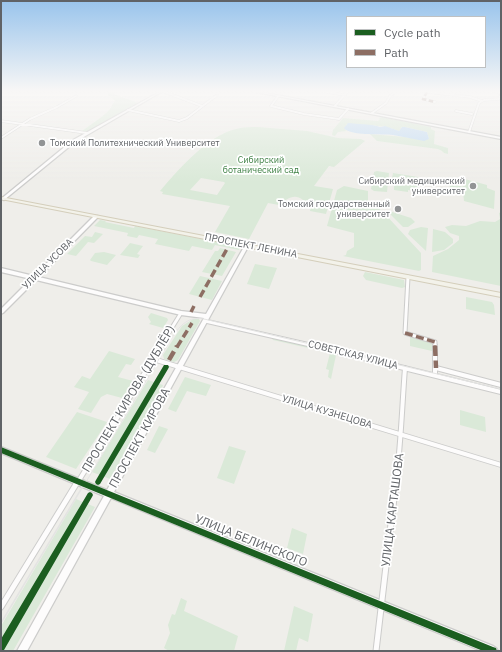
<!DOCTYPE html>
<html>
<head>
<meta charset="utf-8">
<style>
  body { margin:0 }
  #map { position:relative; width:502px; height:652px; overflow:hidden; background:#efeeea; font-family:"IBM Plex Sans",sans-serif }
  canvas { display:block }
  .frame { position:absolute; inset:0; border:2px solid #606367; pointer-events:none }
  .legend { position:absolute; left:346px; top:16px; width:140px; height:52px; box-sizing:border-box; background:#fff; border:1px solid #bfc1c2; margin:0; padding:5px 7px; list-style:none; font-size:12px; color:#606367 }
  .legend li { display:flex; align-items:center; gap:8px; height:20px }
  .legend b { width:20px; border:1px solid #bfc1c2 }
</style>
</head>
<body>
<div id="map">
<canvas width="502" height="652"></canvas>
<div class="frame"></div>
<ul class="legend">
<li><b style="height:5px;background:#1b5e20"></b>Cycle path</li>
<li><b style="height:5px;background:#8d6e63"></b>Path</li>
</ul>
</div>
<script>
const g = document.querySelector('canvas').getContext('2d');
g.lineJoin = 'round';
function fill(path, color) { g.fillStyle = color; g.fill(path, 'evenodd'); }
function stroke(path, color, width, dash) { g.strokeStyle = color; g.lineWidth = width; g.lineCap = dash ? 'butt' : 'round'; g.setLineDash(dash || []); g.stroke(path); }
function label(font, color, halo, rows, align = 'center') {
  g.font = font + ' "IBM Plex Sans",sans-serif'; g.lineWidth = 3.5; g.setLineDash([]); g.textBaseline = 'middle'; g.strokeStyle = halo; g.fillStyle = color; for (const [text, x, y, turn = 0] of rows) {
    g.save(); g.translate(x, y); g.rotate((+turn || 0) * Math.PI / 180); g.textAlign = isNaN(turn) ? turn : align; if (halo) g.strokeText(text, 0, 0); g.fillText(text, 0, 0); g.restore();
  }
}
fill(new Path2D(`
  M97,91H117L114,94L138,103L88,131H82C91,124 102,118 110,109C112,106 112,104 115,101L108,95V91Z
  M382,117L431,127V129L435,131L434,144L448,148V154L444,153L442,151L438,149L377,141L370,134L429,139L427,132L405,127H402L399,131L383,126C380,127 353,124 347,124L345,130L347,131L338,132L335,136L332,135L333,130L343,118L378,121L380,119L379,118Z
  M258,127L307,131L338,138L361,139L365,141L334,167L329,166L314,186L333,189L326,214L310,211L311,207L301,205L303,200C294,193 287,199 279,205L268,203L249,239L215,232L230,206L162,194L163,192L160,191C178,170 208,135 236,129C243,127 251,127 258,127ZM201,178L224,182L225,183L217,195L190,190Z
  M377,171L389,173L387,192L374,191L371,189L374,172Z
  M393,173L418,177V192L408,190V192L394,190V186L391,184Z
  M461,178L487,185V188L495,191L494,209L464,201L463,191L457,189L451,190L449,184H455L462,187L465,185L459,182Z
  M344,186L368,191V200L384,213L421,253V270L419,271L343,256L346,255L347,251L354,247V233L327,226L337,190Z
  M386,210L411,218L415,222L408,227H403Z
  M501,212V286L432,272L433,256L448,249L459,240V236L450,233L445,227L452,225L466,226L480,221L495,222L500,219L499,213Z
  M100,220L106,221L105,222L134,228L135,226L237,246L240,248L239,250L215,245L212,250L192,246L189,251L155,244L158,239L139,235L137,238L127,236L128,233L94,226Z
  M421,227L428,228L426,251L408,234L410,230Z
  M433,229L445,232L453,239V243L444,250L432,252Z
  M95,232L103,234L94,243L88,242L76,256L67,254L85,236L92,237Z
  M130,243L143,246L137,254L140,255L138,258L120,255Z
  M220,248L236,252L222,276L202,272L215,251H218Z
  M104,252L116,255L107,265L91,261L90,260L95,253Z
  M255,264L277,268L269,289L247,284Z
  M365,272L404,280L405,287L402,288L366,280L363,276Z
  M200,276L222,281L212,300L189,294Z
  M466,297L492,302L494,305L495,315L466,309Z
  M151,313L167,318L168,320L163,328L149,324L151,322L148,317Z
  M193,319H199L200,321L178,360L174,362L164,359L163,355L182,326Z
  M271,337L335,352L336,355L331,379L328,377L329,370L326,369L330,353L273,340Z
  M410,337L432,342V351L410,346Z
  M109,351L135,359L131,365L126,364L118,377L133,381L122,398L107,394L101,397L91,413L78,409L89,392L74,387L82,376L90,379Z
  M185,377L211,385L206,396L187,391L176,412L168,409Z
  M148,380L163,385L162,388L110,479L92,472Z
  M460,410L485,417L486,432L460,425Z
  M77,412L107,422L76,469L46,457Z
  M159,426L168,429L155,453L147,450Z
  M229,446L246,451L234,484L217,478Z
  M76,499L95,507L13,651H1V626Z
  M292,528L307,534L303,554L287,548Z
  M181,598L187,601L184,611L238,636L234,651H169L164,648L170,633L168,625L172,614L175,615Z
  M294,606L313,614L308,642L299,638L296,651H284Z`), '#dae9d8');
fill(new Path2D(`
  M348,123C356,124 373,124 380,127L385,126L399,131L402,127H405L427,132L429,139L424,141C414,139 404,137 393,135C383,134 349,136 344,128Z`), '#c4dcf3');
const streetFar3 = new Path2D(`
  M162,91L202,106
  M322,91L345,95
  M419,91L470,97L482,101
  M492,91L501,93
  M427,92L423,99L435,102
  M279,95L271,106L304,114L339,119L348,109
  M335,106L348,91
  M128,110L179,121L187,118L217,95
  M456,111L472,114
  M372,113L386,103L390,96L396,91
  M1,121L87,133
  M469,132L479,103L484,100L499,99L501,94
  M1,138L30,119L57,107L76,96`);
const streetFar2 = new Path2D(`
  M408,277L405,333L435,342V347
  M205,321L319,347
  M160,347L181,313`);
const streetFar1 = new Path2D(`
  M315,346L501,392
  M435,346V375
  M153,359L501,465
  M436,368L501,385
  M78,482L161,346
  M396,482C401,444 402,406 405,368`);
const street = new Path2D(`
  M1,607L78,481
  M376,651L396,481`);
const secondary = new Path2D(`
  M1,91H4L1,93Z
  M161,91H163L75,142L4,200L1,199L73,140Z
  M255,91L501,137V139L256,92Z
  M94,216H98V217L39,277L181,311L206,314L245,245L247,244L249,245L114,492L493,646L496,648L498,651H482L111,498L27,651H17L104,496L1,453V447L107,490L204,318L181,315L36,280L3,313L1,314V309L31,279L1,272V268L34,276Z`);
const primary = new Path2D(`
  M1,197L501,293V297L1,199Z`);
stroke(streetFar3, '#cccccb', 3);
stroke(streetFar2, '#cccccb', 5);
stroke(streetFar1, '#cccccb', 6);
stroke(street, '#cccccb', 7);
stroke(secondary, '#cccccb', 2.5);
stroke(primary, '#d4cebb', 2);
stroke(streetFar3, '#fdfcfc', 2);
stroke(streetFar2, '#fdfcfc', 3);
stroke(streetFar1, '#fdfcfc', 4);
stroke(street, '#fdfcfc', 5);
fill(secondary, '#fdfcfc');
fill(primary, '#f3f2ea');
stroke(new Path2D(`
  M86,482L172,337C181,325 188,316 204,319L501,389`), '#e4e4e3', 1);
stroke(new Path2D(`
  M1,623L86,481`), '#e4e4e3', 1.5);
stroke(new Path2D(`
  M427,92L423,99L435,102`), '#8d6e63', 2.5, [4.5, 2.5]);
stroke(new Path2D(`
  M200,297L227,249
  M191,312L194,306
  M405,333L435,342V347
  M177,347L192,323`), '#8d6e63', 3.5, [8, 3.5]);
stroke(new Path2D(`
  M435,346L436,368
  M169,360L177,346`), '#8d6e63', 4.5, [10, 4.5]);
fill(new Path2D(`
  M164,365H168L169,367L168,369L100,484L98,485L96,484L95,482L96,480Z
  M1,447L493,647L496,648L497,651H483L1,453Z
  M90,492L92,493L93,495L92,497L4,650L1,651V639L88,493Z`), '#1b5e20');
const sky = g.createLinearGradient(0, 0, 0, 182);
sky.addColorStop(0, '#99c4ec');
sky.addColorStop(0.5, '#f8f7f6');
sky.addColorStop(1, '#f8f7f600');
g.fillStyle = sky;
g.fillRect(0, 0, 502, 182);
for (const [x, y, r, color] of [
  [42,143,4,"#929495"],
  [473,186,4,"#929495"],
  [398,209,4,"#929495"]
]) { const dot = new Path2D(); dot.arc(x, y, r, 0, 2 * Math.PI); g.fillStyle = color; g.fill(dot); stroke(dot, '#fff', 1.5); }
label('9px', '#606367', '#fff', [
  ["Томский Политехнический Университет",50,143,"left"],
  ["Сибирский медицинский",465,181],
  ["университет",465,191],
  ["Томский государственный",390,204],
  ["университет",390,214]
], 'right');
label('9px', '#3e8044', '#fff', [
  ["Сибирский",261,160],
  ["ботанический сад",261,170]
]);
label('10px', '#606367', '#fff', [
  ["ПРОСПЕКТ ЛЕНИНА",251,246,11],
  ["УЛИЦА УСОВА",48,264,-45],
  ["СОВЕТСКАЯ УЛИЦА",353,355,14],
  ["УЛИЦА КУЗНЕЦОВА",327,412,17]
]);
label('12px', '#606367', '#fff', [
  ["ПРОСПЕКТ КИРОВА (ДУБЛЁР)",129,399,-59],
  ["ПРОСПЕКТ КИРОВА",140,438,-61],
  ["УЛИЦА КАРТАШОВА",393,510,-83],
  ["УЛИЦА БЕЛИНСКОГО",251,541,22]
]);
</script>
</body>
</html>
